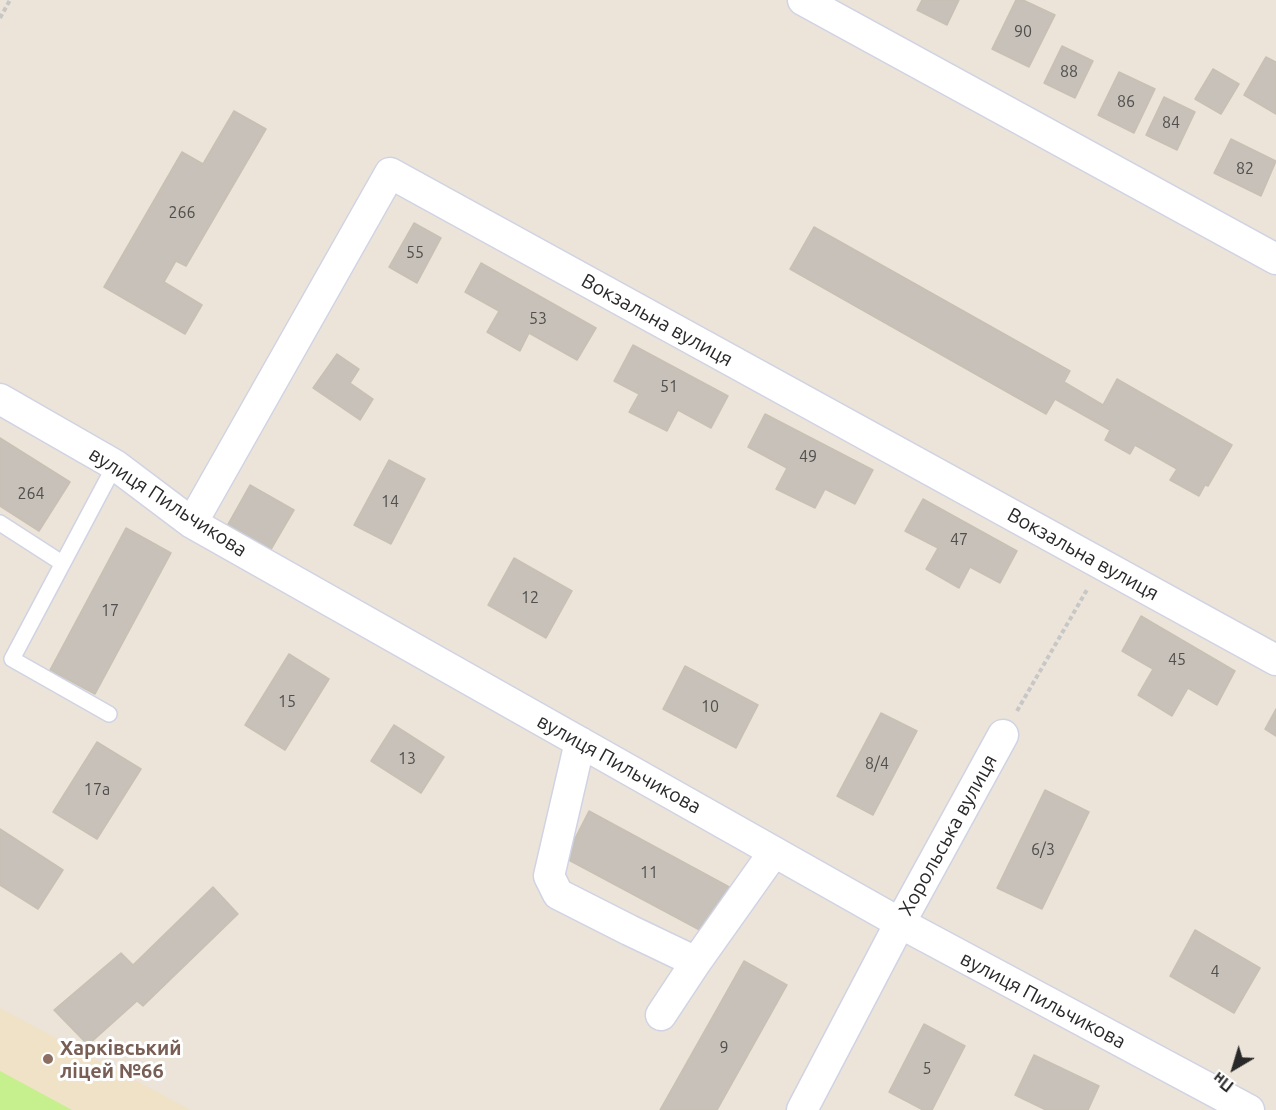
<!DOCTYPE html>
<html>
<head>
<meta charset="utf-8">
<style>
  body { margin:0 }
  #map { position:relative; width:1276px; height:1110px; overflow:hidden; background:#ece4d9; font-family:Ubuntu,sans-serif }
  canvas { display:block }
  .north { position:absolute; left:1204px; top:1038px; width:60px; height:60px; -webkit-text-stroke:4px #fff; paint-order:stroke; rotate:218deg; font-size:16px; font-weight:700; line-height:24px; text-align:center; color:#292929 }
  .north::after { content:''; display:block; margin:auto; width:21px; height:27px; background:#292929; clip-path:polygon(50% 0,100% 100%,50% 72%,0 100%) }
</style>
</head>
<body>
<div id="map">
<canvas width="1276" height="1110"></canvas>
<div class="north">Пн</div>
</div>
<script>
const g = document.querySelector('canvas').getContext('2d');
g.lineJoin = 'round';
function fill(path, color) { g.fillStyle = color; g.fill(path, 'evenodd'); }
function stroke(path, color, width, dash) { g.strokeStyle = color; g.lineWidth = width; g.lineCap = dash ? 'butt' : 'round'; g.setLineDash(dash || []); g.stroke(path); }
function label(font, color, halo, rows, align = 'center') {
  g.font = font + ' Ubuntu,sans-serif'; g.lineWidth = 6; g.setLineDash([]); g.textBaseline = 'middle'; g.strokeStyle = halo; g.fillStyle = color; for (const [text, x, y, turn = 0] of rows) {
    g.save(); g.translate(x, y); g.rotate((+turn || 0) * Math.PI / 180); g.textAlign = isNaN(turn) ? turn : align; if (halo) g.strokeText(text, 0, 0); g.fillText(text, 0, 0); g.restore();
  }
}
fill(new Path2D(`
  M0,1008L191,1110H0Z`), '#efe2c7');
fill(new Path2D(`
  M0,1071L72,1110H0Z`), '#c6ef8d');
const building = new Path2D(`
  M922,0H959L947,25L917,10Z
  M1016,0H1023L1055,15L1029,67L992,49Z
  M1062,46L1093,61L1075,98L1044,83Z
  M1266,57L1276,62V114L1244,95Z
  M1213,69L1239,84L1221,114L1195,99Z
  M1119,72L1155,89L1134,133L1098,115Z
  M1164,97L1195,112L1177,150L1146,135Z
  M234,111L266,129L186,266L176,261L164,282L202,305L185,334L104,287L182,152L203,164Z
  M1231,139L1276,161L1261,196L1214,173Z
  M414,223L441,238L417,283L389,267Z
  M814,227L1070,371L1064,382L1103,405L1117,379L1232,445L1208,486L1205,485L1199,496L1170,480L1177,469L1135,445L1130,454L1105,440L1110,430L1055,399L1046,414L790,269Z
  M481,263L596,328L577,360L529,333L520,351L487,332L499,311L465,292Z
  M633,345L728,396L711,428L678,410L667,431L629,412L639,394L614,381Z
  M337,354L359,369L350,383L373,399L360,420L313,388Z
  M765,414L873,470L855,504L825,489L815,508L776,489L787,468L748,447Z
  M0,438L70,482L39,531L0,506Z
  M389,460L425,479L391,544L354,525Z
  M250,485L294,510L270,551L227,526Z
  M923,499L1017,551L1000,583L970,567L959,588L926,569L938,548L905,531Z
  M126,528L171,553L95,694L50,670Z
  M514,558L572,591L546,638L488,605Z
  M1141,616L1235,671L1217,705L1188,688L1172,716L1138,695L1153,669L1122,651Z
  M289,654L329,679L285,750L245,725Z
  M685,666L758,705L736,748L663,709Z
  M1276,709V736L1265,729Z
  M881,713L917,731L873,815L837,796Z
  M394,725L444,757L421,793L371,761Z
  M97,742L141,769L97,839L53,812Z
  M1045,790L1089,812L1042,909L997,888Z
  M589,811L733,889L709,935L565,858Z
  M0,829L63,870L38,909L0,885Z
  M213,887L238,914L143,1006L137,1001L88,1045L54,1010L121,953L133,965Z
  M1195,930L1260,968L1234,1013L1170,976Z
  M744,961L787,985L717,1110H660Z
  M924,1024L965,1046L932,1110H923L889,1092Z
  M1034,1055L1099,1086L1088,1110H1046L1015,1095Z`);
fill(building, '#c7c1b9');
stroke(building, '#c8c0b3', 1.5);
const service = new Path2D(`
  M0,523L62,563
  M109,714L12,659L115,465`);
const minor = new Path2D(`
  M803,0L1276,259
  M0,399L115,465L192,523L900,923L1249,1110
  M192,523L390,173L1276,660
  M580,742L549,876L558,894L629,930L696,962L774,852
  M661,1015L696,962
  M802,1110L900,923L1003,735`);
stroke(service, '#cfd3e3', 18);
stroke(minor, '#cfd3e3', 33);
stroke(new Path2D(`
  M0,18L10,0
  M1017,711L1088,588`), '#c7c7c7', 4, [4.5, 3]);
stroke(service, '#fff', 15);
stroke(minor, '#fff', 30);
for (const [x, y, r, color] of [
  [48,1059,6,"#8d6e63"]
]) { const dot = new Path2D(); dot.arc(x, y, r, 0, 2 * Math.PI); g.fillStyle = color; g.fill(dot); stroke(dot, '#fff', 2); }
label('16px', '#504f4d', null, [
  ["90",1023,32],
  ["88",1069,72],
  ["86",1126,102],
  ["84",1171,123],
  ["82",1245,169],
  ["266",182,213],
  ["55",415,253],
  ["53",538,319],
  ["51",669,387],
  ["49",808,457],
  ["264",31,494],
  ["14",390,502],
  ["47",959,540],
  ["12",530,598],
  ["17",110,611],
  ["45",1177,660],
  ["15",287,702],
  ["10",710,707],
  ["13",407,759],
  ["8/4",877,764],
  ["17а",97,790],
  ["6/3",1043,850],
  ["11",649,873],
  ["4",1215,972],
  ["9",724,1048],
  ["5",927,1069]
]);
label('20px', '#292929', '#fff', [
  ["Вокзальна вулиця",657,320,29],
  ["вулиця Пильчикова",168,502,33],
  ["Вокзальна вулиця",1083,554,29],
  ["вулиця Пильчикова",619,764,29],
  ["Хорольська вулиця",948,835,-61],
  ["вулиця Пильчикова",1043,1000,28]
]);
label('bold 20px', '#785e54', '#fff', [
  ["Харківський",60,1048],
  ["ліцей №66",60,1071]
], 'left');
</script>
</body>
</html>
